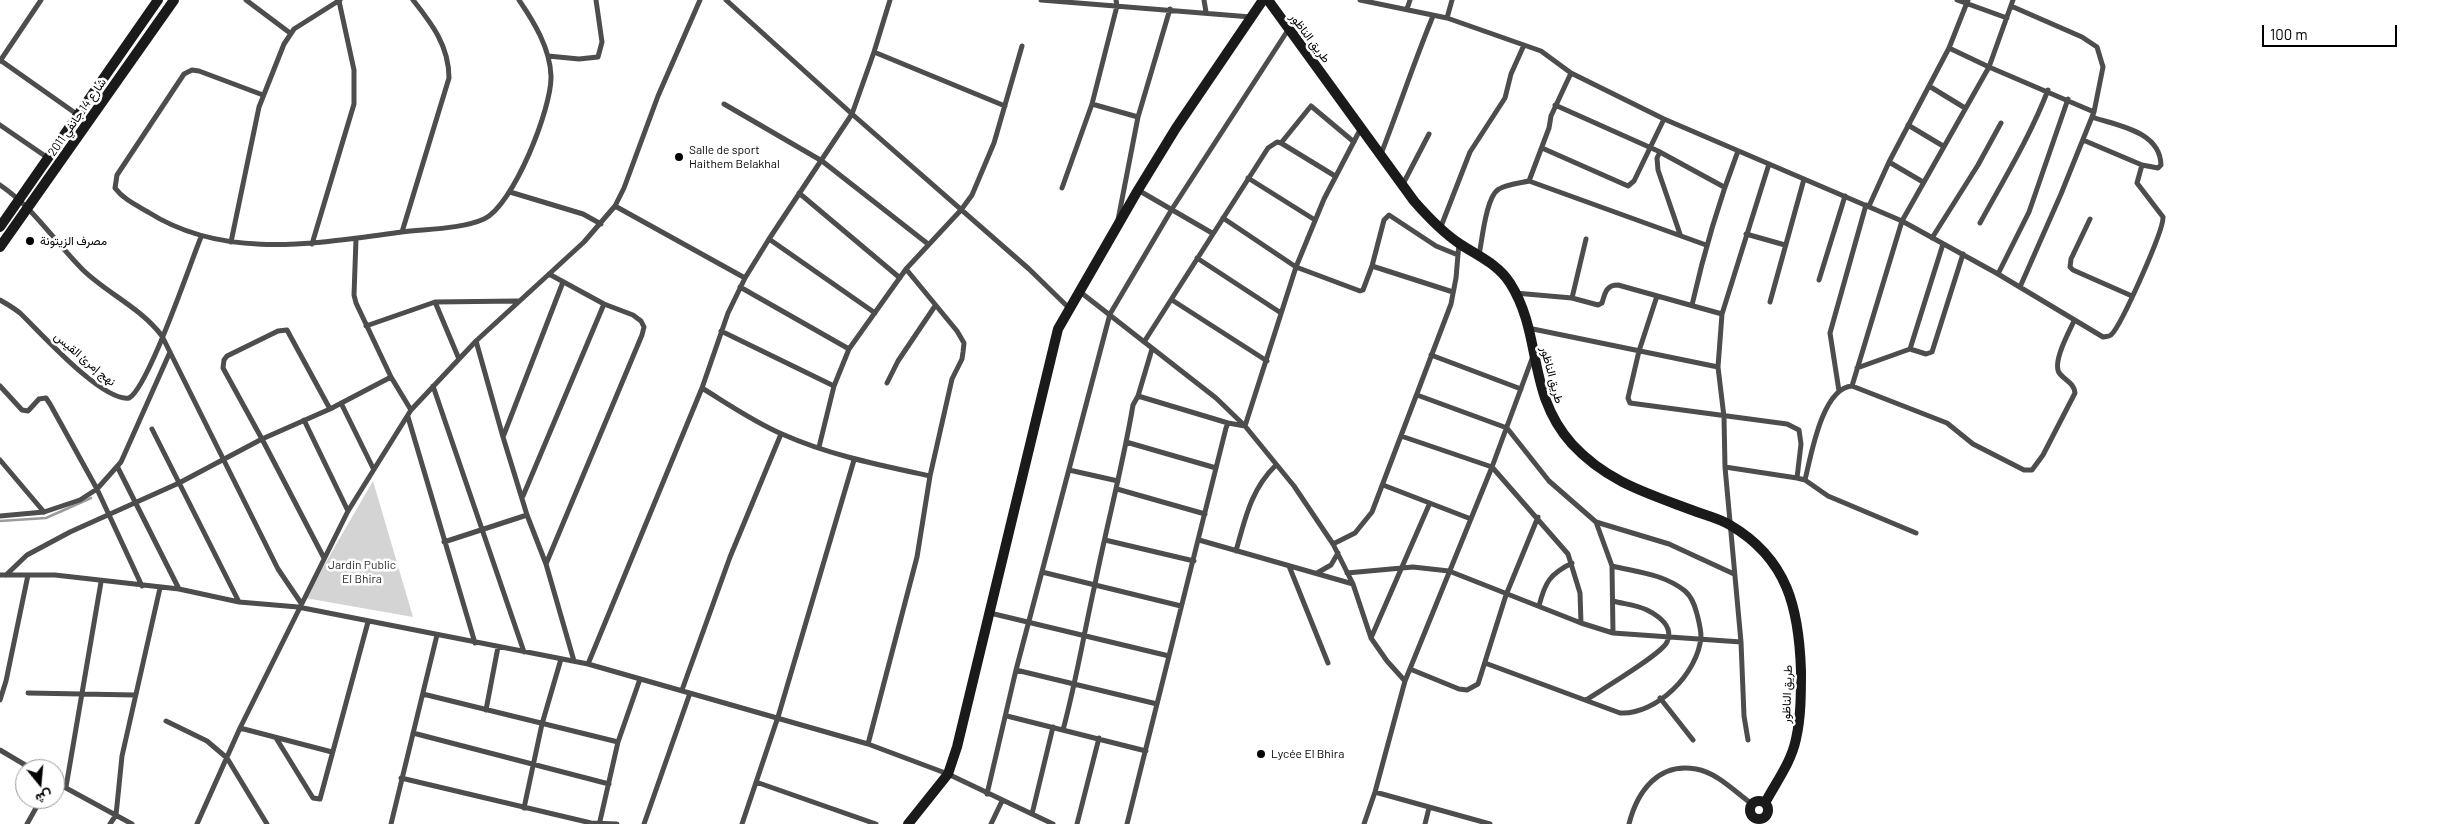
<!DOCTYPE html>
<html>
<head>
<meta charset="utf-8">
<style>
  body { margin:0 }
  #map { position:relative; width:2439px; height:824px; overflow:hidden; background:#fff; font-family:Barlow,Vazirmatn,sans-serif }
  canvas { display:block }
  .north { position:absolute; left:15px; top:759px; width:50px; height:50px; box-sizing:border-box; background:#fff; border:1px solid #999; border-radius:50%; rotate:163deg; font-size:14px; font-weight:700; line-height:20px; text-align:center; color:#000 }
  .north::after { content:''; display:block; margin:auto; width:18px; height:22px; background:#000; clip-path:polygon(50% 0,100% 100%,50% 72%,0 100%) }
  .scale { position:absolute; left:2262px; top:25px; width:135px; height:22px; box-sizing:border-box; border:2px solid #000; border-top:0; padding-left:6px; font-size:15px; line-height:18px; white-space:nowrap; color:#000; -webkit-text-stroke:4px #fff; paint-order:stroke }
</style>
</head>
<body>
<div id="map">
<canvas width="2439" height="824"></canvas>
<div class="north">ش</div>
<div class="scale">100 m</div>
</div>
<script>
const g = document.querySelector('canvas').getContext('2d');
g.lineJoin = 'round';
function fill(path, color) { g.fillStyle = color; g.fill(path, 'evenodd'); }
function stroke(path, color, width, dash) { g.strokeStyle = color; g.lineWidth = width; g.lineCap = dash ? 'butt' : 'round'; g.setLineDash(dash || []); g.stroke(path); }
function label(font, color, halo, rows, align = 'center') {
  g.font = font + ' Barlow,Vazirmatn,sans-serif'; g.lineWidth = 5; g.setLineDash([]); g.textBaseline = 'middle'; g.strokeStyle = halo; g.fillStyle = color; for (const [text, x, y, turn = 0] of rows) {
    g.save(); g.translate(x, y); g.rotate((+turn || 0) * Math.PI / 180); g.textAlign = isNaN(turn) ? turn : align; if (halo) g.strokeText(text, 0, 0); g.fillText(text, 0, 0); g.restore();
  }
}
fill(new Path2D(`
  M373,481L413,617L305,598Z`), '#d4d4d4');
stroke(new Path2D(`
  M0,521L46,518L91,498`), '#9b9b9b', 2.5);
stroke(new Path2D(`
  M246,0L290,33
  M726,0L852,114L1029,269L1069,308
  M1041,0L1251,17
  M1204,0L1206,12
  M1360,0L1447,18L1541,51L1571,73L1664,119L1902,221L1998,274L2103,337C2107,336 2108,337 2111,335C2121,326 2164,230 2163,217L2137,183L2142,165L2083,140
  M1957,0L2007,18
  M2011,6L2082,37L2097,47L2103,67L2094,112
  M1407,9L1410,0
  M1447,18L1452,0
  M1949,48L1989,67L2094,112L2061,194L2020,287
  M874,52L1005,106
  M548,56L579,59L598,57L602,42L596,0
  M0,60L88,122
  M0,61L41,0
  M1929,86L1965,108
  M263,95L199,71L192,70L184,74L117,175L115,188C123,199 136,205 148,212C225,261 317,243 402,232C426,229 462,229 484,219C513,206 552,108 551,76C550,48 534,22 519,0
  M724,104L822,161L928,244
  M1092,104L1138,117
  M1555,105L1658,151L1724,187
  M2092,117C2118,126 2160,131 2161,165L2158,168L2142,165
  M0,125L48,158
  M1908,125L1943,146
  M1281,143L1311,106L1354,142
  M1542,148L1628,186L1634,181L1664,119
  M1660,152L1657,158L1658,170L1680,234
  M1381,154C1399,108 1414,62 1433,16
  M1889,162L1923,182
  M1248,178L1315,220
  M1529,181L1549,128L1551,116L1571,73
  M1403,184L1429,134
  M0,185C34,208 54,241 83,270C108,294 141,308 162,336L278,569L301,603
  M1062,188L1092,104L1117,6L1116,0
  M1138,190L1212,233
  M510,192L583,214L601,224
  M799,193L900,278
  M615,206L745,278
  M1869,206L1889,162L1949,48L1968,0
  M1223,218L1296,267L1360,291L1363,290L1372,266L1453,292
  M2090,219L2071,259L2070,267L2073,270L2132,296
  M1118,220L1138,117L1170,9
  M1980,223C2004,179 2030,137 2048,90
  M1440,229L1470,152L1505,98L1511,74L1524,45
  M402,232L449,78C449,46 432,24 413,0
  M1746,234L1785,245
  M1932,238L1978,165L2001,123
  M356,239L354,295L356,303L391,377L411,410
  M769,239L875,313
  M231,242L259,107L284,44L294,29L340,0
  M312,244L354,104V70L339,1
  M1479,255C1482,241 1486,196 1499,189C1507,184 1520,183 1529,181L1706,245
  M1197,258L1281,313
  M1372,266L1384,220L1389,215L1436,246L1458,255
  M1998,274L2029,212L2068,99
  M1819,280L1845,196
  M740,287L849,349
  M1079,291L1216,398L1245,426L1294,486L1333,544L1353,584L1371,638L1387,661L1405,681
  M1515,293L1572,298L1598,305L1602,303C1605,293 1606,285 1618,285L1722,314
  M1657,296L1639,351L1628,398L1630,403L1787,424L1799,430L1801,444L1797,478L1725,467
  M1572,298L1586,239
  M0,300C7,304 14,308 20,313C40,332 102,402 129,398C148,388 190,264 201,237
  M1172,300L1267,361
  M435,302L459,359
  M1770,302L1804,179
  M1692,305C1704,252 1719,201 1738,151
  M366,326L435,302L518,301
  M1528,328L1718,367
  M721,331L834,386
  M476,341L503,437L527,515L546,564L574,661
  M1144,342L1268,148L1277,142L1281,143L1335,176
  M1910,349L1943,244
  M1431,355L1521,389
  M1857,368L1910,349L1926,354L1932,352L1963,254
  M887,383L898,361L935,306
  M0,386L22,410L28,411L39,399L46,398L50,404L97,489L142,586
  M433,386L524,652
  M1852,386L1902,221L1989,67L2013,0
  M702,388C728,404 754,422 782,434C829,455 879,465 930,476
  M1839,391L1830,333L1866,205
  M1417,395L1507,428L1549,481L1596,522L1612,566L1613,633
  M1138,396L1228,423
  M341,403L373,468
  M408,417L475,643
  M304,420L348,511
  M152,429L239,602
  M1401,436L1492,467L1568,554L1580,593L1581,623
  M503,437L563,282
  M1126,442L1216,468
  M819,447L834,386L849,349L906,269L961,210L972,195L994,143L1022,46
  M0,460L44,512
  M118,468L179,589
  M1069,470L1118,481
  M1797,478L1805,480C1811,456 1822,388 1852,386L1947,423L1973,444L2024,470H2032L2043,455L2075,393C2074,383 2066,381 2060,374C2051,364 2069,332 2074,321
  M1805,480L1828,496L1916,533
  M1383,485L1471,519
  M1117,489L1205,514
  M523,496L604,304
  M0,516L44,512L80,500L97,489L121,462L170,352
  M1596,522L1669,544L1734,574
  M1105,540L1194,561
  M1199,540L1353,584
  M444,542L527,515
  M1333,544L1355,533L1372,512L1451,304L1456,278L1459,243
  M1236,551C1245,519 1251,489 1276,465
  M324,558L262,439L223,368L224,360L227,356L278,331L287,330L330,409
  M546,564L642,335L644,327L641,321L633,315L604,304L549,274
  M1289,566L1328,663
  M1042,572L1181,606
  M1317,573L1331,565L1338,553
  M1347,573L1413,567L1449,571L1581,623L1613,633L1741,642
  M0,575H55L179,589L239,602L298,607L588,664L868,744L948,774L1053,824
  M6,575L27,555L70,532L179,483L262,439L330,409L391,377
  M1539,606C1545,582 1550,574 1572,563
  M990,613L1169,656
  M1371,638L1429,505
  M1485,663L1620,713C1657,715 1698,673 1701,637C1701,629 1699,622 1697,614C1695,606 1691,596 1685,591C1664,574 1637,572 1612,566
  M588,664L702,388L728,313L745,278L769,239L852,114L874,52L890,0
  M1410,669L1459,689L1467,690L1478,684L1506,595L1538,517
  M1016,670L1157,704
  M682,690L730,557L781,434
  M28,693L135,695
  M423,694L618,742
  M1660,698L1693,740
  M0,700L6,681L28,575
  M1586,700C1601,690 1662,654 1667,642C1674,627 1659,616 1647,610C1637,605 1624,604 1613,601
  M486,710L498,647
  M1007,716L1146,751
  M166,721L207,741L227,758L267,824
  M240,728L332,752
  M1063,730C1076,682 1084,633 1095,584C1107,524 1123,465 1133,405L1138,396L1152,349
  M413,733L609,784
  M276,738L313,798L320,799L368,622
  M1748,740L1744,716L1741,642L1725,467L1724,417L1718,367L1722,314L1769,164
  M868,744L917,557L930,476L952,379L962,359L963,352L964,343L957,331L906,269
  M0,750L32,769
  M401,778L591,823L617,824
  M55,782L132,824
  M756,782L876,824
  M66,787L101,582
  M1375,792L1490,824
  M987,794L1016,670L1110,314L1172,209L1288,30
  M524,808L542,724L561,659
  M1032,814L1053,727
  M600,821L618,742L640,679
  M27,824L41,799
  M110,824L116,815L122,756L160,588
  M197,824L240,728L348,511L411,410L476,341L584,242L615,206L624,188L658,96L700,0
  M391,824L437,635
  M644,824L690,693
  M742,824L778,717L854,460
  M991,824L1002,801
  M1077,824L1099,738
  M1127,824L1226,428L1228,423L1245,426L1296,267L1324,199L1361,128
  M1364,824L1375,792L1405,681L1492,467L1533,356
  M1425,824L1429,808
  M1629,824C1637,792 1658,762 1696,769C1718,773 1735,792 1752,804`), '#4d4d4d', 5);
stroke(new Path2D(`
  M1268,0L1414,201C1428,217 1442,232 1460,244C1478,256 1498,264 1510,283C1543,335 1526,393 1572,444C1608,483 1650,494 1697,512C1708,516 1720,519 1730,525C1788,559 1799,609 1801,671C1801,694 1801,717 1796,739C1791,763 1776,782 1765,803
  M0,227L158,0
  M0,247L174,0
  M1750 810a9 9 0 1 1 18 0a9 9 0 1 1-18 0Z
  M908,824L948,774L957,747L1058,329L1138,190L1176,128L1263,0`), '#1a1a1a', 10);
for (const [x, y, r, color] of [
  [679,157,5,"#000"],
  [30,241,5,"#000"],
  [1261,754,5,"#000"]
]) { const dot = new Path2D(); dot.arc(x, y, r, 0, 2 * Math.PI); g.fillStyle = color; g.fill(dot); stroke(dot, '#fff', 2); }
label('12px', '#000', '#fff', [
  ["طريق الناظور",1310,38,53],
  ["شارع 14 جانفي 2011",77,117,-55],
  ["نهج إمرئ القيس",85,359,40],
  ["طريق الناظور",1552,375,75],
  ["طريق الناظور",1787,694,-88]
]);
label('12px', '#000', '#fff', [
  ["Salle de sport",689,150],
  ["Haithem Belakhal",689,164],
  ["مصرف الزيتونة",40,241],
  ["Lycée El Bhira",1271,754]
], 'left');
label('12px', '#2b2b2b', '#fff', [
  ["Jardin Public",362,565],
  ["El Bhira",362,579]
]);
</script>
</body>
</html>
